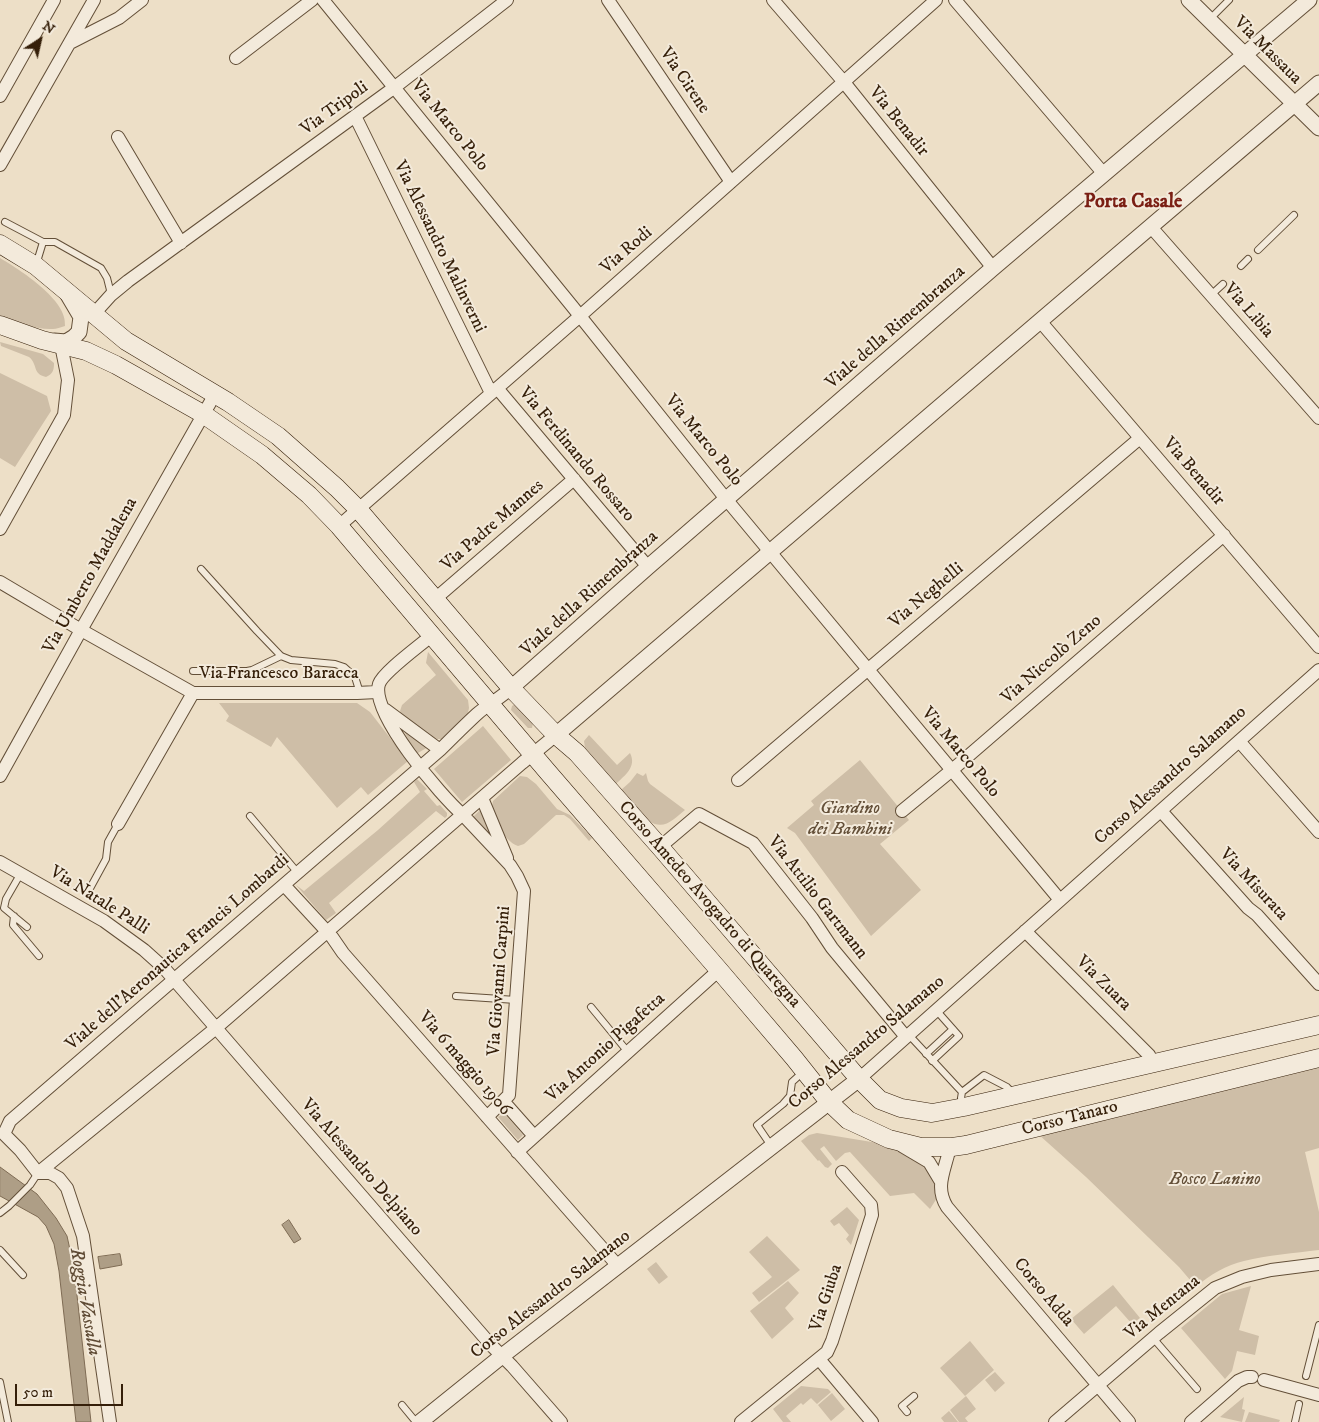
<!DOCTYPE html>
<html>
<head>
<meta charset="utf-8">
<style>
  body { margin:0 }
  #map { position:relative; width:1319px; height:1422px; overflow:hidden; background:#eddfc7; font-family:"IM FELL DW Pica",serif }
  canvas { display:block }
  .north { position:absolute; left:15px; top:15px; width:50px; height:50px; -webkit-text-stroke:4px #f3eadb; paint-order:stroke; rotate:35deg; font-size:14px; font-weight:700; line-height:20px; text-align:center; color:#351f09 }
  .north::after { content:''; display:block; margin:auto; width:18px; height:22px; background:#351f09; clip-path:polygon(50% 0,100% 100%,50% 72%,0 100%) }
  .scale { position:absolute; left:15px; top:1384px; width:108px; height:22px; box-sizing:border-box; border:2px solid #351f09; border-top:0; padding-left:6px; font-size:15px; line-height:18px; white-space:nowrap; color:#351f09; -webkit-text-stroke:4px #f3eadb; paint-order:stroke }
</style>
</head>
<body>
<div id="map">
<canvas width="1319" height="1422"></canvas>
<div class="north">N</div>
<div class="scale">50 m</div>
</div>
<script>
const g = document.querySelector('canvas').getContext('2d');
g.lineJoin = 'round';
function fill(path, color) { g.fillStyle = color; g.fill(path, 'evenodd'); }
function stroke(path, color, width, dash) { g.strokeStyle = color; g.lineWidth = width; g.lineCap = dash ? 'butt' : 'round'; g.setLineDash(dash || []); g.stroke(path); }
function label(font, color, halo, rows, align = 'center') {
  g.font = font + ' "IM FELL DW Pica",serif'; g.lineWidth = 4; g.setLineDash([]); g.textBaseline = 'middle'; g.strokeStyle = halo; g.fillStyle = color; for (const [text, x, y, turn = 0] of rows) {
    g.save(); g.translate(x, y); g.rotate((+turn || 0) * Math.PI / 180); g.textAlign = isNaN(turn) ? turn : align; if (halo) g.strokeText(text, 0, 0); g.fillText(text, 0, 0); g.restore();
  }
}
fill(new Path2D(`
  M0,258C20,270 68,300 65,326C61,327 56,329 53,329C36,330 15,321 0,316Z
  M0,342L43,354L54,363C54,370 53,374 46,377C32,374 38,364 29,357L1,346Z
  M0,373L47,396L51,411L15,467L0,458Z
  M428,652L468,700L469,708L467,717L442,739H437L403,717L400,711L402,705L436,675L426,663Z
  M219,703H357L370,712L408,761L368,795L361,787L337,808L277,737L271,747L226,721L229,716Z
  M515,704L533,723L532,728H528L511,710L512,706Z
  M483,726L511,760L462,802L434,769Z
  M404,731L428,747L418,753L414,752Z
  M589,735L617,765L630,753C637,767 625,775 616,784L585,748L584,741Z
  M860,760L909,820L880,844L921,890L871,936L795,833L787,828L814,805L811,801Z
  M637,773L643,776L646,773L648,781L650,784L685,810C674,819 664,831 649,821L621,790L630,782Z
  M520,776L527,777L536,784L557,809L570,815L592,838L589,841L570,819L564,815H556L524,844L518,846C502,840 498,821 492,806L493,801Z
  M417,779L427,789L424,791L437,806L440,805L447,813V816L445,818L436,811L329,903L336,913L326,920L296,885L304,891L378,830L420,792L414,782Z
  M482,808L495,842L473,817Z
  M1319,1067V1148L1305,1152L1319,1212V1250C1295,1253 1267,1255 1244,1261C1227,1265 1209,1275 1196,1287L1179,1267L1086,1177L1038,1134Z
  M504,1113L523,1135L518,1140L498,1117Z
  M817,1133L890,1145L904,1150L927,1168L934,1183L937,1198L930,1209L914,1193L890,1196L850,1152L845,1153L836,1161L824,1146L820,1149L832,1164L828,1168L825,1167L819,1160L818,1161L801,1141L809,1135Z
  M847,1207L859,1220L851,1245L846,1239L849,1235L839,1223L834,1226L830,1221Z
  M767,1236L800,1270L759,1302L752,1293L772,1277L749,1252Z
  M656,1262L668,1277L659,1284L647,1269Z
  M788,1281L799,1293L785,1308L794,1319L772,1339L750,1311Z
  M1113,1285L1140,1318L1132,1324L1116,1306L1084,1334L1071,1319Z
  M1251,1286L1239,1330L1259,1336L1255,1355L1237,1351L1232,1371L1225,1379L1181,1328L1222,1294Z
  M970,1341L994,1370L965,1396L940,1368Z
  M995,1372L1005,1383L995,1392L985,1380Z
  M801,1386L828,1389L831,1392L817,1404L811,1398L803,1405L801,1403L786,1416L791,1422H783L773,1409Z
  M832,1393L845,1409L831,1421L818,1405Z
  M966,1396L976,1409L965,1418L968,1422H959L950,1410Z
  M1244,1397L1242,1409L1245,1410L1242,1422L1220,1417Z
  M949,1411L958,1422H944L941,1418Z
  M1249,1412L1280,1420L1279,1422H1245Z`), '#cebea7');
const water = new Path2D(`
  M0,1167L37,1194L56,1218L67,1236L74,1268L91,1422H76L59,1271L54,1244L46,1226L38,1217L0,1196Z
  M289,1220L301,1239L294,1243L282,1225Z
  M120,1254L122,1265L100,1269L98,1257Z`);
fill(water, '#ae9e86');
stroke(water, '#7e6b54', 1);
const service = new Path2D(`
  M1209,20L1229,0
  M5,222L43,242H55L101,268L107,278L111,294
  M1258,250L1294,215
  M36,265L43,242
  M1241,266L1248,259
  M1211,295L1223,284
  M201,569L257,631L281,656L291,660L335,664L344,667L355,677L360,693
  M193,671H247L252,670L281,656
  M250,816L298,873
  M21,873L6,899L4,908L27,927
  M88,892L106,859L108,842L118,824
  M14,916L13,925L39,956
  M456,996L516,1000
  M591,1007L628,1052
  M909,1035L962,1092L961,1098L964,1106
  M926,1054L953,1029
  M932,1061L959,1036L936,1010
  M962,1092L984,1075L1007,1087L1012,1092
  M772,1147L757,1125L783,1104L790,1096L792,1082L803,1072
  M0,1213L9,1206L30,1185L38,1173
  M0,1250L23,1275
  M1153,1338L1197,1389
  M1306,1376L1319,1325
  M0,1382L8,1422
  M402,1405L416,1422
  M907,1412L902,1406L914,1396
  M1295,1422L1299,1404`);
const minor = new Path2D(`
  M323,0L572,306L726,499L1060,900
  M608,0L731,182
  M773,0L843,81L993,268
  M955,0L1104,174
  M70,43L119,18L142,0
  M236,58L312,0
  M0,96L54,0
  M355,116L491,393
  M118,137L181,243
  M0,165L94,0
  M1151,227L1319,418
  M93,315L111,295L128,281L395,87L507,0
  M1040,321L1319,647
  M497,388L648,567
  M339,526L580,316L936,0
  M0,529L64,415L68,380L61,345
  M0,582L81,630L193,693H357L377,692
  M435,599L574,479
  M432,635C421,645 383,672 379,684C370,713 441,796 463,815L510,865L517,876L524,891L509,1095L487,1117
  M386,710L440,750
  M1239,741L1319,832
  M0,776L81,630L215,394
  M738,780L1140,438
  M482,798L507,858
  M902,811L952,770L1224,535
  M1161,811L1248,908L1257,915L1319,984
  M118,824L193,693
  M660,847L699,814L753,843L812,918L832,948L906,1037
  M0,862L104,921L144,950L164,968L491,1345L512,1366L561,1422
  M284,885L332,937L343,953L618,1266
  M1025,931L1149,1055L1153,1063
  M859,1079L1319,670
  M503,1101L534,1136
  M902,1146L929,1162L941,1182
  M952,1147L949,1151C944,1172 935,1188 947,1207L1129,1422
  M517,1152L719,970
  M38,1173L216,1028L522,763L556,735
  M819,1359L872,1422
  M1264,1380L1319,1395
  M110,1422L83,1236L67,1188L59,1178L50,1173H38L20,1150L4,1134L10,1121L440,750C452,738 464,726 477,714C488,704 501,698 511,688
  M741,1422L827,1352L832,1341L872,1215L871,1205L842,1172
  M1055,1422L1159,1333L1215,1288L1242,1277L1271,1270L1319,1264
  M1191,1422L1238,1381L1247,1377H1252`);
const tertiary = new Path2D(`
  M1189,0L1319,128
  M54,341L66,342L74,337L79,332L81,317L68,295
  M511,688L648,567L993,268L1309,0
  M556,735L1040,321L1319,83
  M420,1422L502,1356L859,1079`);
const secondary = new Path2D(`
  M0,244L36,266L126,341L228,402L278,436L337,488L358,509L511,688L556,735L577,753L660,847L859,1079L880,1100L901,1108L932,1113L964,1107L1319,1025
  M0,325L42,340L86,351L116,365L203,414L262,455L309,495L339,526L547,771L719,970L794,1058L829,1102L848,1120L889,1139L921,1147H952L966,1145L1319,1058`);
stroke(service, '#634f38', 8);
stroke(minor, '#634f38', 14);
stroke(tertiary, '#634f38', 17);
stroke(secondary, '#351f09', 19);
stroke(service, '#f3eadb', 6);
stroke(minor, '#f3eadb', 12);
stroke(tertiary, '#f3eadb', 15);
stroke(secondary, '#f3eadb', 18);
label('18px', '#351f09', '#f3eadb', [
  ["Via Massaua",1267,51,45],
  ["Via Cirene",684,81,56],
  ["Via Tripoli",335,109,-36],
  ["Via Benadir",898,122,51],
  ["Via Marco Polo",449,126,51],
  ["Via Alessandro Malinverni",439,247,64],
  ["Via Rodi",627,251,-41],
  ["Via Libia",1248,311,49],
  ["Viale della Rimembranza",896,328,-41],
  ["Via Marco Polo",703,441,51],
  ["Via Ferdinando Rossaro",576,455,50],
  ["Via Benadir",1193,472,49],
  ["Via Padre Mannes",493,526,-41],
  ["Via Umberto Maddalena",91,576,-61],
  ["Viale della Rimembranza",590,594,-42],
  ["Via Neghelli",927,596,-40],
  ["Via Niccolò Zeno",1052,660,-41],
  ["Via Francesco Baracca",279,674],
  ["Via Marco Polo",960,753,50],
  ["Corso Alessandro Salamano",1171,776,-42],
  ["Via Misurata",1253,885,47],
  ["Via Attilio Gartmann",817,898,52],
  ["Via Natale Palli",99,901,32],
  ["Corso Amedeo Avogadro di Quaregna",709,905,49],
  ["Viale dell'Aeronautica Francis Lombardi",178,953,-41],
  ["Via Giovanni Carpini",500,981,-86],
  ["Via Zuara",1103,984,45],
  ["Corso Alessandro Salamano",867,1043,-40],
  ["Via Antonio Pigafetta",606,1048,-42],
  ["Via 6 maggio 1906",464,1064,49],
  ["Corso Tanaro",1070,1119,-14],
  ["Via Alessandro Delpiano",361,1168,49],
  ["Corso Adda",1043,1293,50],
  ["Corso Alessandro Salamano",551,1295,-38],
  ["Via Giuba",827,1298,-72],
  ["Via Mentana",1163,1308,-39]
]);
label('italic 18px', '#634f38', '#f3eadb', [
  ["Giardino",850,809],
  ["dei Bambini",850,830],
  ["Bosco Lanino",1215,1180]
]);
label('italic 19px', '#5f4b35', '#f3eadb', [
  ["Roggia Vassalla",84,1302,80]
]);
label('bold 20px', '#7a1f14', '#f3eadb', [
  ["Porta Casale",1133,203]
]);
</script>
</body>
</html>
